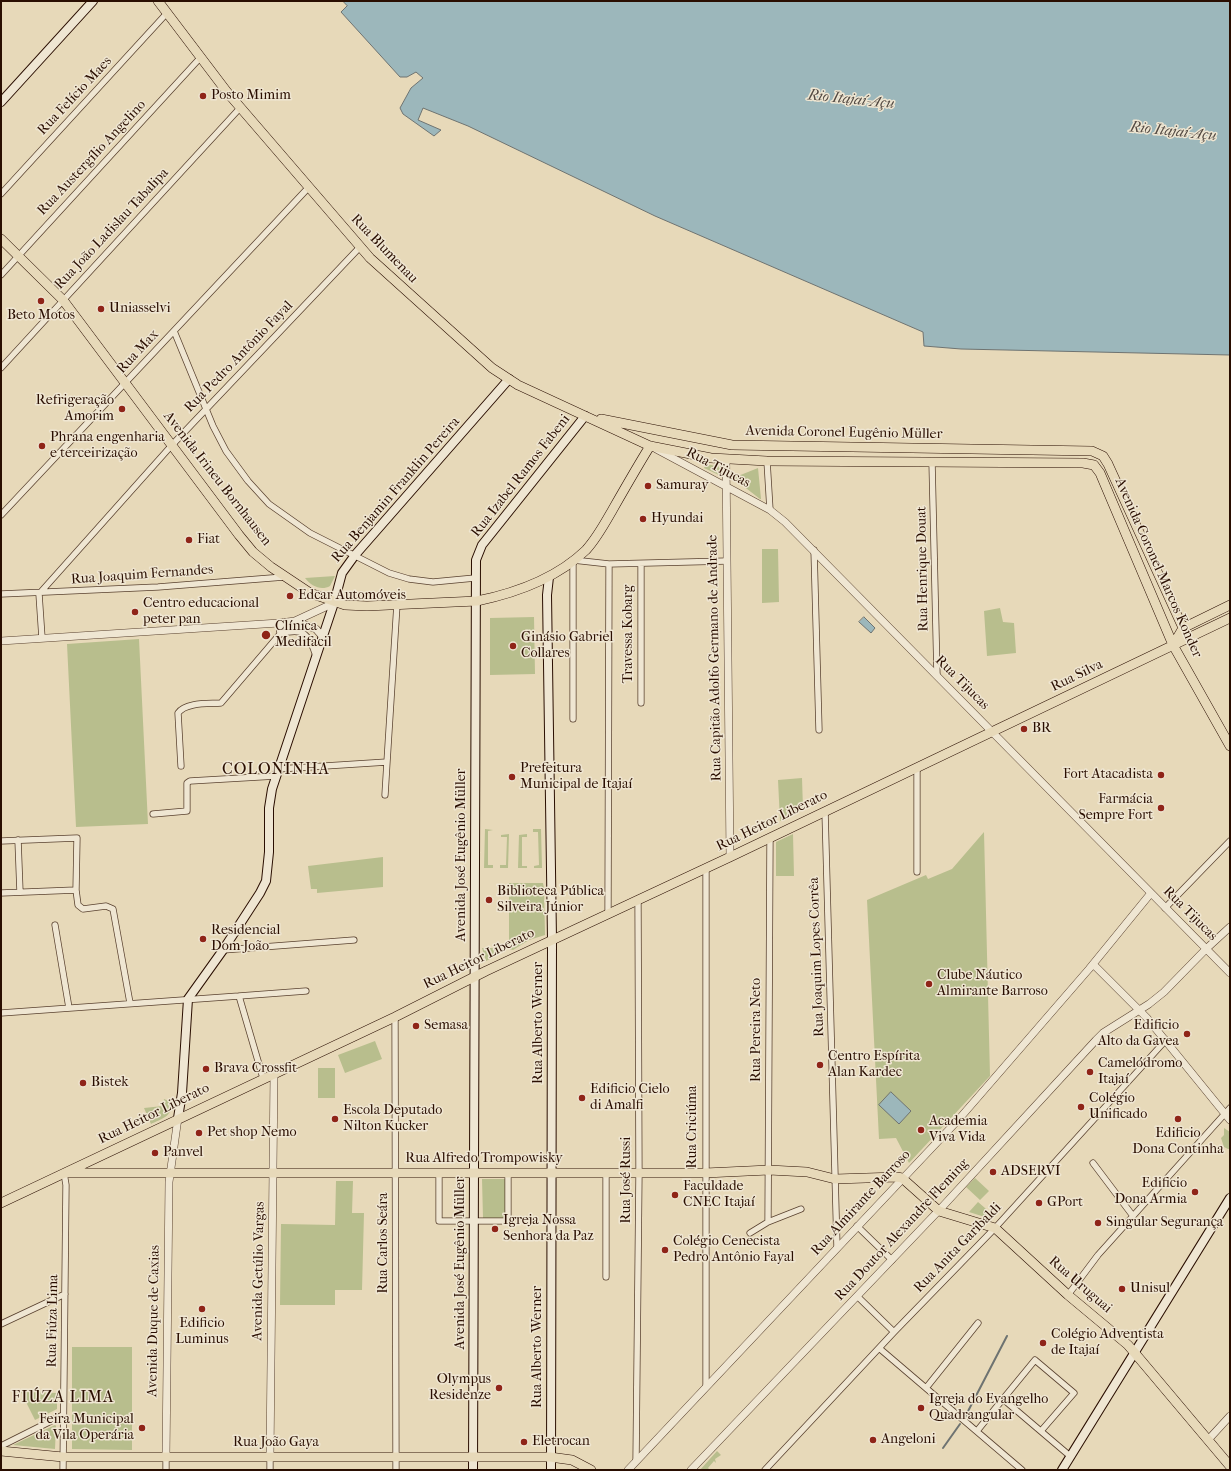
<!DOCTYPE html>
<html>
<head>
<meta charset="utf-8">
<style>
  body { margin:0 }
  #map { position:relative; width:1231px; height:1471px; overflow:hidden; background:#e7d9b9; font-family:"IM FELL French Canon",serif }
  canvas { display:block }
  .frame { position:absolute; inset:0; border:2px solid #2a0e01; pointer-events:none }
</style>
</head>
<body>
<div id="map">
<canvas width="1231" height="1471"></canvas>
<div class="frame"></div>
</div>
<script>
const g = document.querySelector('canvas').getContext('2d');
g.lineJoin = 'round';
function fill(path, color) { g.fillStyle = color; g.fill(path, 'evenodd'); }
function stroke(path, color, width, dash) { g.strokeStyle = color; g.lineWidth = width; g.lineCap = dash ? 'butt' : 'round'; g.setLineDash(dash || []); g.stroke(path); }
function label(font, color, halo, rows, align = 'center') {
  g.font = font + ' "IM FELL French Canon",serif'; g.lineWidth = 3; g.setLineDash([]); g.textBaseline = 'middle'; g.strokeStyle = halo; g.fillStyle = color; for (const [text, x, y, turn = 0] of rows) {
    g.save(); g.translate(x, y); g.rotate((+turn || 0) * Math.PI / 180); g.textAlign = isNaN(turn) ? turn : align; if (halo) g.strokeText(text, 0, 0); g.fillText(text, 0, 0); g.restore();
  }
}
fill(new Path2D(`
  M706,464L721,467V476L704,468Z
  M758,468L761,499H760L733,478Z
  M762,549H778L779,602L762,603Z
  M335,576L330,586C321,591 311,586 305,578Z
  M1000,608L1003,622L1014,623L1016,653L987,656L984,611Z
  M534,617L535,674L490,675V618Z
  M139,639L148,824L76,827L67,644Z
  M802,778L803,809L780,821L778,780Z
  M485,829L493,830L488,831V865H493V868H484Z
  M533,829H541L542,868H534V866L539,865L538,832H533Z
  M984,832L990,1076L909,1163L896,1138L879,1139L867,900L926,875L928,879L952,869Z
  M509,834L508,868H500V865H506L507,837H501V835Z
  M527,834V837H522V866H527V868H518L519,835Z
  M793,834L794,876H776V842Z
  M383,857V887L317,893V889H311L308,866Z
  M509,883H543L544,888L545,935L529,940L513,950L509,949Z
  M482,948H495L494,957L486,961Z
  M375,1041L382,1059L345,1073L338,1055Z
  M318,1068H335V1098H318Z
  M164,1099L171,1102C174,1116 161,1119 151,1124L144,1108L163,1106Z
  M1224,1128L1230,1132V1149H1228L1224,1147L1221,1138L1224,1135Z
  M975,1178L989,1191L980,1200L966,1187Z
  M482,1179H505L506,1218H483Z
  M336,1181H353L352,1213H364L362,1290H335V1305H280L281,1224L335,1225Z
  M978,1202L992,1214L993,1216L988,1218L969,1212Z
  M72,1347H132V1450L72,1449Z
  M21,1392L57,1393V1409L35,1420Z
  M55,1425L56,1426L55,1449L13,1445Z
  M717,1451L721,1455L715,1459L716,1463L714,1461L708,1468L710,1470H700Z`), '#b8be8d');
const water = new Path2D(`
  M343,1H1230V355L961,349L924,346L923,332L655,216L468,126L423,108L418,120L441,130L434,136L403,114L400,108L411,88L423,78L416,72L407,77H400L341,12L347,6Z
  M864,617L875,628L871,633L859,622Z
  M891,1092L911,1111L899,1124L879,1105Z`);
fill(water, '#9cb7bb');
stroke(water, '#6e7371', 1);
stroke(new Path2D(`
  M965,1417L1007,1336
  M943,1448L960,1424`), '#6e7371', 2);
const minor = new Path2D(`
  M1,194L167,13
  M1,275L200,58
  M174,331L213,426L226,451L248,481L269,504L310,533L389,573L409,579L433,582L475,578
  M1,368L240,108
  M767,461L770,510
  M932,462L937,675
  M1,515L309,187
  M814,550L819,730
  M641,564V703
  M1,594L158,587L284,577
  M280,634C304,627 309,634 316,656
  M42,638L39,594L172,445L360,247
  M573,719V560L609,564L727,561
  M181,766L178,713C186,702 209,704 221,703L280,634L279,623
  M278,769L387,762L397,604
  M385,795L387,762
  M825,811L837,1247
  M153,814L187,811V783L190,781L276,776
  M18,840L20,892
  M1,841L77,838L76,890L78,905L83,909L106,906L113,909L130,1003
  M706,868V1387
  M917,872V767
  M1,893L76,890
  M1165,908L1230,841
  M608,914L609,564
  M55,925L69,1008
  M223,950L354,940
  M239,996L306,991
  M1,1013L239,996L263,1078
  M395,1017L396,1470
  M1093,1163L1133,1216
  M606,1172V1277
  M439,1173V1221H508V1173
  M768,1222L770,838
  M857,1226L892,1260
  M750,1233L768,1222L801,1209
  M1068,1295L1098,1255L1230,1108
  M857,1296L894,1332
  M1,1324L65,1294
  M879,1348L1022,1470
  M926,1388L978,1323
  M1003,1399L1035,1360L1074,1393L1041,1431
  M977,1431L1003,1399L1070,1456
  M1,1446L63,1415
  M636,1461L639,1173L638,899
  M63,1470L66,1185L64,1173
  M166,1470V1457
  M270,1470V1457
  M765,1470L894,1332L995,1228L1166,1040`);
const tertiary = new Path2D(`
  M656,449L770,510L785,522L1230,973
  M726,460L730,857
  M295,621L316,629L323,637
  M1,641L279,623L295,621L334,603
  M1093,964L1147,1018L1230,1120
  M1208,1440L1230,1416
  M166,1457L169,1182L178,1118
  M270,1457L274,1073
  M628,1470L959,1119L1089,969L1151,893
  M691,1470L944,1205L1096,1040L1103,1033L1149,1004L1164,992L1206,949L1230,927`);
const secondary = new Path2D(`
  M1,102L93,1
  M549,577L547,595L552,939L551,1470
  M178,1118L182,1093L188,999L223,950L260,893L266,881L269,852V808L272,789L334,603L342,573L355,555L509,379
  M473,1470L476,560L482,545L585,416
  M1062,1470L1230,1198`);
const primary = new Path2D(`
  M158,1L227,92L370,258L492,368L518,385L650,446L711,458L767,461L1083,463L1094,465L1100,473L1173,645L1230,746
  M1,239L63,300L239,535L253,552L271,567L310,593L345,605L367,606L477,601C516,593 557,578 586,550C597,538 605,523 613,509C625,488 637,467 650,446
  M601,419L732,445L1092,451L1103,456L1108,464L1183,628
  M1173,645L1183,628L1230,605
  M66,1173H705L769,1170L807,1172L835,1179L897,1177L902,1178L939,1211L995,1228L1068,1295L1128,1345L1230,1466
  M1,1203L395,1017L486,971L730,857L1230,618
  M1,1451L63,1457H550L572,1460L591,1470`);
stroke(minor, '#59412f', 7);
stroke(tertiary, '#59412f', 8);
stroke(secondary, '#2a0e01', 10);
stroke(primary, '#2a0e01', 10);
stroke(minor, '#efe6d2', 5.5);
stroke(tertiary, '#efe6d2', 7);
stroke(secondary, '#efe6d2', 8);
stroke(primary, '#e7d9b9', 9);
for (const [x, y, r, color] of [
  [203,96,4,"#8f2418"],
  [41,301,4,"#8f2418"],
  [101,309,4,"#8f2418"],
  [122,409,4,"#8f2418"],
  [42,446,4,"#8f2418"],
  [648,486,4,"#8f2418"],
  [643,519,4,"#8f2418"],
  [189,540,4,"#8f2418"],
  [290,596,4,"#8f2418"],
  [135,612,4,"#8f2418"],
  [266,635,5,"#8f2418"],
  [513,646,4,"#8f2418"],
  [1024,729,4,"#8f2418"],
  [1161,775,4,"#8f2418"],
  [512,777,4,"#8f2418"],
  [1161,808,4,"#8f2418"],
  [489,900,4,"#8f2418"],
  [203,939,4,"#8f2418"],
  [929,984,4,"#8f2418"],
  [416,1026,4,"#8f2418"],
  [1187,1034,4,"#8f2418"],
  [820,1065,4,"#8f2418"],
  [206,1069,4,"#8f2418"],
  [1090,1072,4,"#8f2418"],
  [83,1083,4,"#8f2418"],
  [582,1098,4,"#8f2418"],
  [1081,1107,4,"#8f2418"],
  [335,1119,4,"#8f2418"],
  [1178,1119,4,"#8f2418"],
  [921,1130,4,"#8f2418"],
  [199,1133,4,"#8f2418"],
  [155,1153,4,"#8f2418"],
  [993,1172,4,"#8f2418"],
  [1195,1192,4,"#8f2418"],
  [675,1195,4,"#8f2418"],
  [1039,1203,4,"#8f2418"],
  [1098,1223,4,"#8f2418"],
  [495,1229,4,"#8f2418"],
  [665,1250,4,"#8f2418"],
  [1122,1289,4,"#8f2418"],
  [202,1309,4,"#8f2418"],
  [1043,1343,4,"#8f2418"],
  [499,1388,4,"#8f2418"],
  [921,1408,4,"#8f2418"],
  [142,1428,4,"#8f2418"],
  [873,1440,4,"#8f2418"],
  [524,1442,4,"#8f2418"]
]) { const dot = new Path2D(); dot.arc(x, y, r, 0, 2 * Math.PI); g.fillStyle = color; g.fill(dot); stroke(dot, '#efe6d2', 1.5); }
label('14px', '#2a0e01', '#efe6d2', [
  ["Rua Felício Maes",75,96,-47],
  ["Rua Austergílio Angelino",92,158,-47],
  ["Rua João Ladislau Tabalipa",112,229,-47],
  ["Rua Blumenau",384,249,46],
  ["Rua Max",138,352,-47],
  ["Rua Pedro Antônio Fayal",239,357,-46],
  ["Avenida Coronel Eugênio Müller",844,433,1],
  ["Rua Tijucas",718,468,28],
  ["Rua Izabel Ramos Fabeni",521,476,-52],
  ["Avenida Irineu Bornhausen",217,479,52],
  ["Rua Benjamin Franklin Pereira",396,490,-49],
  ["Avenida Coronel Marcos Konder",1158,568,66],
  ["Rua Henrique Douat",923,569,-91],
  ["Rua Joaquim Fernandes",142,575,-4],
  ["Travessa Kobarg",629,634,-90],
  ["Rua Capitão Adolfo Germano de Andrade",715,658,-91],
  ["Rua Silva",1077,676,-26],
  ["Rua Tijucas",962,683,45],
  ["Rua Heitor Liberato",772,821,-26],
  ["Avenida José Eugênio Müller",462,855,-90],
  ["Rua Tijucas",1190,914,45],
  ["Rua Joaquim Lopes Corrêa",817,957,-92],
  ["Rua Heitor Liberato",479,959,-26],
  ["Rua Alberto Werner",539,1023,-90],
  ["Rua Pereira Neto",757,1030,-90],
  ["Rua Heitor Liberato",154,1114,-26],
  ["Rua Criciúma",693,1127,-90],
  ["Rua Alfredo Trompowisky",484,1159],
  ["Rua José Russi",627,1180,-90],
  ["Rua Almirante Barroso",861,1203,-47],
  ["Rua Doutor Alexandre Fleming",902,1230,-47],
  ["Rua Carlos Seára",384,1243,-90],
  ["Rua Anita Garibaldi",958,1248,-46],
  ["Avenida José Eugênio Müller",461,1263,-90],
  ["Avenida Getúlio Vargas",259,1271,-89],
  ["Rua Uruguai",1080,1285,41],
  ["Rua Fiúza Lima",53,1321,-89],
  ["Avenida Duque de Caxias",154,1321,-89],
  ["Rua Alberto Werner",538,1347,-90],
  ["Rua João Gaya",276,1443]
]);
label('14px', '#2a0e01', '#efe6d2', [
  ["Posto Mimim",211,96],
  ["Uniasselvi",109,309],
  ["Beto Motos",41,316,"center"],
  ["Refrigeração",114,401,"right"],
  ["Amorim",114,417,"right"],
  ["Phrana engenharia",50,438],
  ["e terceirização",50,454],
  ["Samuray",656,486],
  ["Hyundai",651,519],
  ["Fiat",197,540],
  ["Edcar Automóveis",298,596],
  ["Centro educacional",143,604],
  ["peter pan",143,620],
  ["Clínica",275,627],
  ["Medifacil",275,643],
  ["Ginásio Gabriel",521,638],
  ["Collares",521,654],
  ["BR",1032,729],
  ["Prefeitura",520,769],
  ["Municipal de Itajaí",520,785],
  ["Fort Atacadista",1153,775,"right"],
  ["Farmácia",1153,800,"right"],
  ["Sempre Fort",1153,816,"right"],
  ["Biblioteca Pública",497,892],
  ["Silveira Júnior",497,908],
  ["Residencial",211,931],
  ["Dom João",211,947],
  ["Clube Náutico",937,976],
  ["Almirante Barroso",937,992],
  ["Semasa",424,1026],
  ["Edificio",1179,1026,"right"],
  ["Alto da Gavea",1179,1042,"right"],
  ["Centro Espírita",828,1057],
  ["Alan Kardec",828,1073],
  ["Camelódromo",1098,1064],
  ["Itajaí",1098,1080],
  ["Brava Crossfit",214,1069],
  ["Bistek",91,1083],
  ["Edificio Cielo",590,1090],
  ["di Amalfi",590,1106],
  ["Colégio",1089,1099],
  ["Unificado",1089,1115],
  ["Escola Deputado",343,1111],
  ["Nilton Kucker",343,1127],
  ["Academia",929,1122],
  ["Viva Vida",929,1138],
  ["Pet shop Nemo",207,1133],
  ["Edificio",1178,1134,"center"],
  ["Dona Continha",1178,1150,"center"],
  ["Panvel",163,1153],
  ["ADSERVI",1001,1172],
  ["Edificio",1187,1184,"right"],
  ["Dona Armia",1187,1200,"right"],
  ["Faculdade",683,1187],
  ["CNEC Itajaí",683,1203],
  ["GPort",1047,1203],
  ["Igreja Nossa",503,1221],
  ["Senhora da Paz",503,1237],
  ["Singular Segurança",1106,1223],
  ["Colégio Cenecista",673,1242],
  ["Pedro Antônio Fayal",673,1258],
  ["Unisul",1130,1289],
  ["Edificio",202,1324,"center"],
  ["Luminus",202,1340,"center"],
  ["Colégio Adventista",1051,1335],
  ["de Itajaí",1051,1351],
  ["Olympus",491,1380,"right"],
  ["Residenze",491,1396,"right"],
  ["Igreja do Evangelho",929,1400],
  ["Quadrangular",929,1416],
  ["Feira Municipal",134,1420,"right"],
  ["da Vila Operária",134,1436,"right"],
  ["Angeloni",881,1440],
  ["Eletrocan",532,1442]
], 'left');
label('italic 15px', '#524942', '#efe6d2', [
  ["Rio Itajaí-Açu",851,100,6],
  ["Rio Itajaí-Açu",1173,132,6]
]);
g.letterSpacing = '1px';
label('16px', '#2a0e01', '#efe6d2', [
  ["COLONINHA",276,770],
  ["FIÚZA LIMA",63,1398]
]);
g.letterSpacing = '0px';
</script>
</body>
</html>
